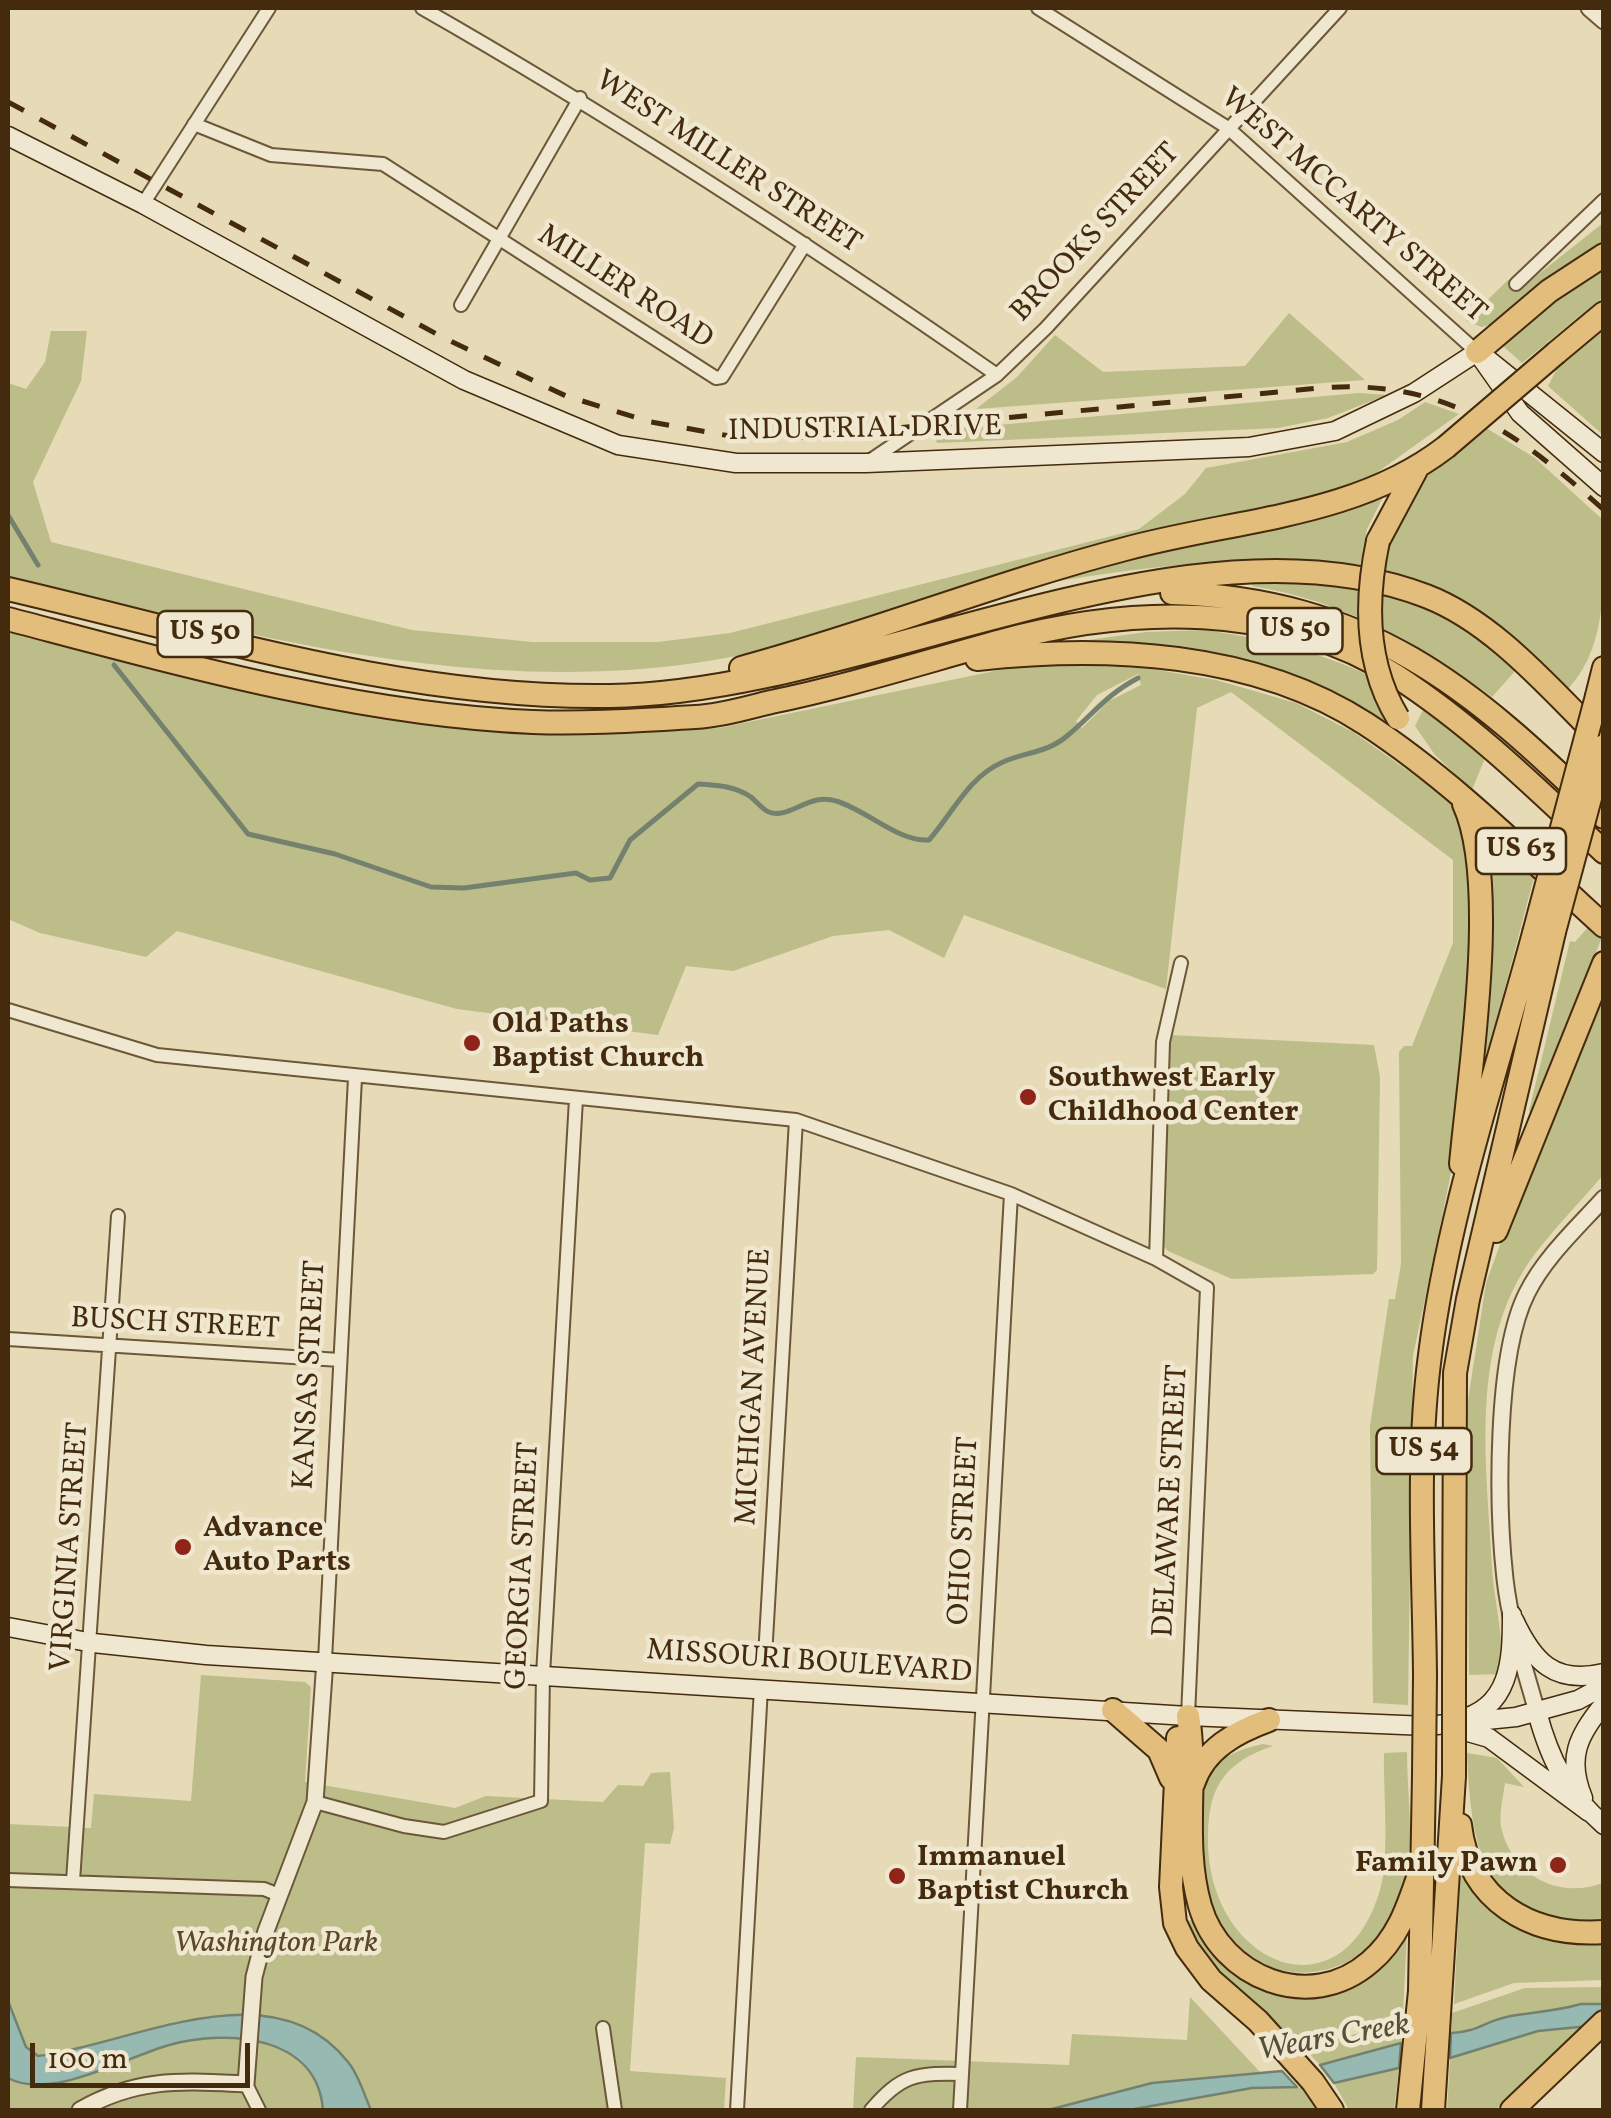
<!DOCTYPE html>
<html>
<head>
<meta charset="utf-8">
<style>
  body { margin:0 }
  #map { position:relative; width:1611px; height:2118px; overflow:hidden; background:#e6dab7; font-family:Vollkorn,serif }
  canvas { display:block }
  .frame { position:absolute; inset:0; border:10px solid #442b0d; pointer-events:none }
  .scale { position:absolute; left:30px; top:2043px; width:220px; height:45px; box-sizing:border-box; border:5px solid #442b0d; border-top:0; padding-left:12px; font-size:30px; line-height:35px; white-space:nowrap; color:#442b0d; -webkit-text-stroke:8px #efe7d0; paint-order:stroke }
</style>
</head>
<body>
<div id="map">
<canvas width="1611" height="2118"></canvas>
<div class="frame"></div>
<div class="scale">100 m</div>
</div>
<script>
const g = document.querySelector('canvas').getContext('2d');
g.lineJoin = 'round';
function fill(path, color) { g.fillStyle = color; g.fill(path, 'evenodd'); }
function stroke(path, color, width, dash) { g.strokeStyle = color; g.lineWidth = width; g.lineCap = dash ? 'butt' : 'round'; g.setLineDash(dash || []); g.stroke(path); }
function label(font, color, halo, rows, align = 'center') {
  g.font = font + ' Vollkorn,serif'; g.lineWidth = 9; g.setLineDash([]); g.textBaseline = 'middle'; g.strokeStyle = halo; g.fillStyle = color; for (const [text, x, y, turn = 0] of rows) {
    g.save(); g.translate(x, y); g.rotate((+turn || 0) * Math.PI / 180); g.textAlign = isNaN(turn) ? turn : align; if (halo) g.strokeText(text, 0, 0); g.fillText(text, 0, 0); g.restore();
  }
}
fill(new Path2D(`
  M1603,223V246L1496,323L1482,327L1466,321L1508,280L1520,289Z
  M1603,267V297L1522,363L1503,346V341L1567,287Z
  M1289,313L1365,380L976,409L1017,377L1055,335L1103,372L1245,366Z
  M1603,329V435L1548,386L1564,355Z
  M51,331H87L81,381L33,482L51,542L412,630L532,642H658L730,633L1139,529L1185,494L1206,468L1347,442L1398,420L1425,402L1459,414L1365,481L1326,495C1235,513 1142,529 1053,556C940,591 832,640 714,660C474,700 239,632 8,577V383L26,389L45,362Z
  M1359,393L1387,395L1328,418L1278,428L937,443L935,436L941,430Z
  M1483,426L1535,458L1603,520C1603,578 1610,645 1567,690L1438,590L1381,570C1392,506 1433,465 1483,426Z
  M1385,493L1367,529L1360,565C1251,553 1134,567 1026,587Z
  M1252,582C1284,582 1323,576 1353,583C1416,597 1471,625 1516,670L1492,697C1418,643 1344,601 1252,586Z
  M1204,630C1263,638 1315,651 1369,675L1393,733L1352,708L1083,646L1081,641L1146,632Z
  M8,632L457,725L554,735L719,728L1014,667L1079,664L1152,669L1216,680L1296,703L1353,732L1447,798L1462,818L1469,838L1471,923L1451,1173L1413,1356L1408,1705L1373,1703L1370,1426L1389,1299H1395L1401,1264L1399,1052L1404,1046H1412L1453,943V860L1231,692L1197,708L1166,989L964,915L944,958L889,930L833,936L733,971L686,966L658,1035L457,1009L177,931L146,957L40,933L8,919ZM1138,674L1141,685L1109,701L1082,728L1076,721L1097,695Z
  M1425,706L1485,758L1472,790L1435,755L1415,726Z
  M1489,830L1534,877L1479,1087L1485,850Z
  M1590,925L1602,937L1533,1113L1529,1111L1570,941L1575,942Z
  M1603,996V1175C1579,1204 1551,1231 1529,1262C1469,1351 1487,1466 1492,1567C1494,1603 1505,1639 1501,1674L1469,1675L1467,1407L1486,1283L1517,1198Z
  M1170,1035L1374,1045L1380,1077L1377,1270L1373,1274L1232,1279L1168,1251L1163,1245Z
  M201,1675L305,1682L311,1687L305,1782L455,1808L486,1796L603,1802L618,1785L643,1786L651,1773L670,1772L674,1828L670,1844L645,1843L630,2071L726,2078L724,2110H8V1824L91,1828L94,1794L191,1801Z
  M1263,1744L1273,1746C1226,1762 1209,1785 1208,1834C1204,1963 1341,2023 1380,1890C1390,1859 1383,1788 1384,1753L1407,1752C1407,1791 1415,1852 1406,1889C1398,1918 1373,1951 1345,1963C1273,1995 1212,1942 1199,1870C1197,1856 1200,1839 1201,1824C1202,1803 1202,1775 1221,1761C1232,1752 1249,1747 1263,1744Z
  M1467,1753L1497,1758L1524,1787L1505,1783C1503,1798 1498,1817 1502,1831C1515,1878 1560,1899 1603,1883V1921C1483,1934 1471,1847 1467,1753Z
  M1461,1867C1506,1926 1527,1944 1603,1941V1980L1514,1983L1454,2004Z
  M1191,1920L1222,1964L1247,1980L1360,1981L1388,1961L1407,1933L1403,2013L1297,2041C1256,2007 1206,1973 1187,1922Z
  M1603,1987V2004L1509,2016L1475,2032L1451,2033L1452,2013L1525,1988Z
  M1190,1997L1274,2087L1308,2088L1320,2110H853L856,2057L1069,2065L1072,2034L1187,2040Z
  M1403,2021L1401,2043L1320,2065L1304,2048Z
  M1589,2026L1495,2110H1447L1450,2058L1538,2031Z
  M1399,2068L1394,2110H1349L1334,2083Z`), '#bcbd89');
const water = new Path2D(`
  M8,2001L26,2047L38,2056C133,2044 273,1966 348,2062C359,2075 364,2095 371,2110H323C317,2035 228,2029 169,2045C124,2058 51,2101 8,2078Z
  M1581,2004H1603V2013L1589,2026L1538,2031L1450,2058L1451,2033C1479,2032 1486,2020 1511,2016C1535,2012 1557,2011 1581,2004Z
  M1401,2043L1399,2068L1334,2083L1320,2065Z
  M1282,2071L1297,2087L1252,2088L1129,2110H1048L1152,2083Z`);
fill(water, '#96bab1');
stroke(water, '#75816f', 2.5);
stroke(new Path2D(`
  M8,515L38,565
  M114,665L248,834L335,854L431,887L464,888L576,873L590,880L610,878L630,840L698,784C717,785 735,786 751,797C756,801 763,810 769,812C789,820 809,792 836,801C867,810 898,842 929,840C953,813 968,777 1003,762C1025,752 1047,753 1067,736C1095,713 1103,697 1138,678`), '#75816f', 5);
const minor = new Path2D(`
  M422,8C620,121 810,245 997,375
  M1038,8L1228,128L1477,352
  M194,124L271,155L383,164L716,378L722,377L805,244
  M143,204L269,8
  M1516,284L1604,200
  M461,305L580,98
  M868,462L997,375L1046,328L1340,8
  M8,1010L157,1055L796,1120L1011,1194L1156,1259L1207,1288L1188,1716
  M1156,1259L1163,1042L1181,963
  M8,1339L340,1360
  M765,1657L796,1120
  M325,1660L355,1078
  M315,1802L404,1826L444,1832L541,1801L543,1675L576,1099
  M8,1880L264,1889L279,1895
  M73,1881L118,1216
  M603,2028L615,2110
  M246,2084L259,2110
  M737,2110L761,1688
  M871,2110C901,2075 915,2073 961,2074
  M960,2110L1011,1194`);
const tertiary = new Path2D(`
  M1589,8L1604,21
  M1537,1712C1525,1669 1510,1624 1505,1579C1497,1507 1495,1356 1527,1293C1545,1257 1577,1228 1604,1198
  M80,2110C138,2077 182,2081 246,2084L254,1977L266,1931L315,1802L325,1660`);
const secondary = new Path2D(`
  M8,136L143,204L464,380L618,445L736,463H866L1249,447L1335,431L1414,393L1477,352
  M1477,352L1520,413L1604,487
  M1486,358L1604,453
  M1514,1620C1533,1661 1554,1685 1604,1673
  M8,1627L93,1643L206,1655L1188,1716L1427,1726L1516,1717L1578,1700L1604,1686
  M1537,1712C1550,1760 1566,1792 1604,1825
  M1457,1720C1511,1709 1512,1659 1512,1615
  M1461,1730L1489,1738L1589,1812
  M1583,1798C1567,1759 1577,1736 1604,1704`);
const motorway = new Path2D(`
  M1477,352L1549,291L1604,255
  M1556,353L1604,313
  M1378,541L1416,470
  M8,589C206,635 405,699 610,696C862,693 1186,504 1426,596C1494,622 1550,689 1601,739
  M1172,593C1367,600 1470,685 1604,817
  M8,619C176,663 359,715 533,722C587,724 642,720 695,717C720,716 746,708 771,702C849,686 924,662 1001,641C1130,606 1279,601 1396,676C1472,725 1538,790 1604,852
  M977,659C1105,645 1254,651 1366,724C1453,781 1527,856 1604,926
  M741,668C871,633 995,583 1125,549C1234,519 1354,518 1446,447
  M1597,696L1604,668
  M1461,1164C1469,1074 1500,883 1464,804
  M1496,1231L1604,963
  M1425,1675C1424,1569 1416,1460 1430,1355C1448,1212 1497,1071 1534,933
  M1454,1675L1455,1373L1468,1299L1554,932
  M1113,1710L1159,1750L1171,1778
  M1188,1716C1198,1780 1182,1843 1200,1906C1221,1978 1310,2014 1370,1962C1401,1936 1410,1900 1423,1863
  M1178,1738L1171,1887L1175,1923L1187,1948L1211,1980L1258,2021L1313,2082L1332,2110
  M1193,1784C1204,1749 1236,1732 1269,1720
  M1460,1825C1469,1902 1532,1937 1604,1932
  M1408,2110L1420,1991L1424,1775
  M1433,2110L1454,1776
  M1512,2110L1604,2022`);
stroke(minor, '#6c5738', 16);
stroke(tertiary, '#6c5738', 19);
stroke(secondary, '#442b0d', 21);
stroke(motorway, '#442b0d', 26);
stroke(minor, '#efe7d0', 12);
stroke(tertiary, '#efe7d0', 15);
stroke(secondary, '#efe7d0', 18);
stroke(motorway, '#e3bd7c', 22);
stroke(new Path2D(`
  M8,102L444,338L566,396L651,422L730,436L802,437L1320,388C1443,378 1517,432 1604,510`), '#442b0d', 5, [18, 18]);
const motorwayBridge = new Path2D(`
  M1446,447L1556,353
  M1378,541C1365,602 1365,664 1398,718
  M1554,932L1604,746
  M1534,933L1597,696
  M1454,1675V1776
  M1424,1775L1425,1675`);
stroke(motorwayBridge, '#442b0d', 26, []);
stroke(motorwayBridge, '#e3bd7c', 22);
for (const [x, y, r, color] of [
  [472,1043,10,"#8f2418"],
  [1028,1097,10,"#8f2418"],
  [183,1547,10,"#8f2418"],
  [1558,1865,10,"#8f2418"],
  [897,1876,10,"#8f2418"]
]) { const dot = new Path2D(); dot.arc(x, y, r, 0, 2 * Math.PI); g.fillStyle = color; g.fill(dot); stroke(dot, '#efe7d0', 4); }
for (const [x, y, w] of [
  [1295,631,95],
  [205,634,95],
  [1521,851,90],
  [1424,1451,95]
]) { const box = new Path2D(); box.roundRect(x - w / 2, y - 23, w, 46, 8); g.fillStyle = '#efe7d0'; g.fill(box); stroke(box, '#442b0d', 2.5); }
label('bold 28px', '#442b0d', null, [
  ["US 50",1295,631],
  ["US 50",205,634],
  ["US 63",1521,851],
  ["US 54",1424,1451]
]);
label('30px', '#442b0d', '#efe7d0', [
  ["WEST MILLER STREET",727,164,33],
  ["WEST MCCARTY STREET",1352,207,41],
  ["BROOKS STREET",1097,234,-47],
  ["MILLER ROAD",624,289,33],
  ["INDUSTRIAL DRIVE",865,431,-1],
  ["BUSCH STREET",175,1326,3],
  ["KANSAS STREET",312,1375,-87],
  ["MICHIGAN AVENUE",756,1387,-87],
  ["DELAWARE STREET",1173,1501,-87],
  ["OHIO STREET",966,1531,-87],
  ["VIRGINIA STREET",72,1547,-86],
  ["GEORGIA STREET",525,1566,-87],
  ["MISSOURI BOULEVARD",809,1664,4]
]);
label('bold 30px', '#442b0d', '#efe7d0', [
  ["Old Paths",492,1026],
  ["Baptist Church",492,1060],
  ["Southwest Early",1048,1080],
  ["Childhood Center",1048,1114],
  ["Advance",203,1530],
  ["Auto Parts",203,1564],
  ["Immanuel",917,1859],
  ["Baptist Church",917,1893],
  ["Family Pawn",1538,1865,"right"]
], 'left');
label('italic 30px', '#5c4826', '#efe7d0', [
  ["Washington Park",276,1945]
]);
label('italic 32px', '#584f36', '#efe7d0', [
  ["Wears Creek",1334,2040,-10]
]);
</script>
</body>
</html>
